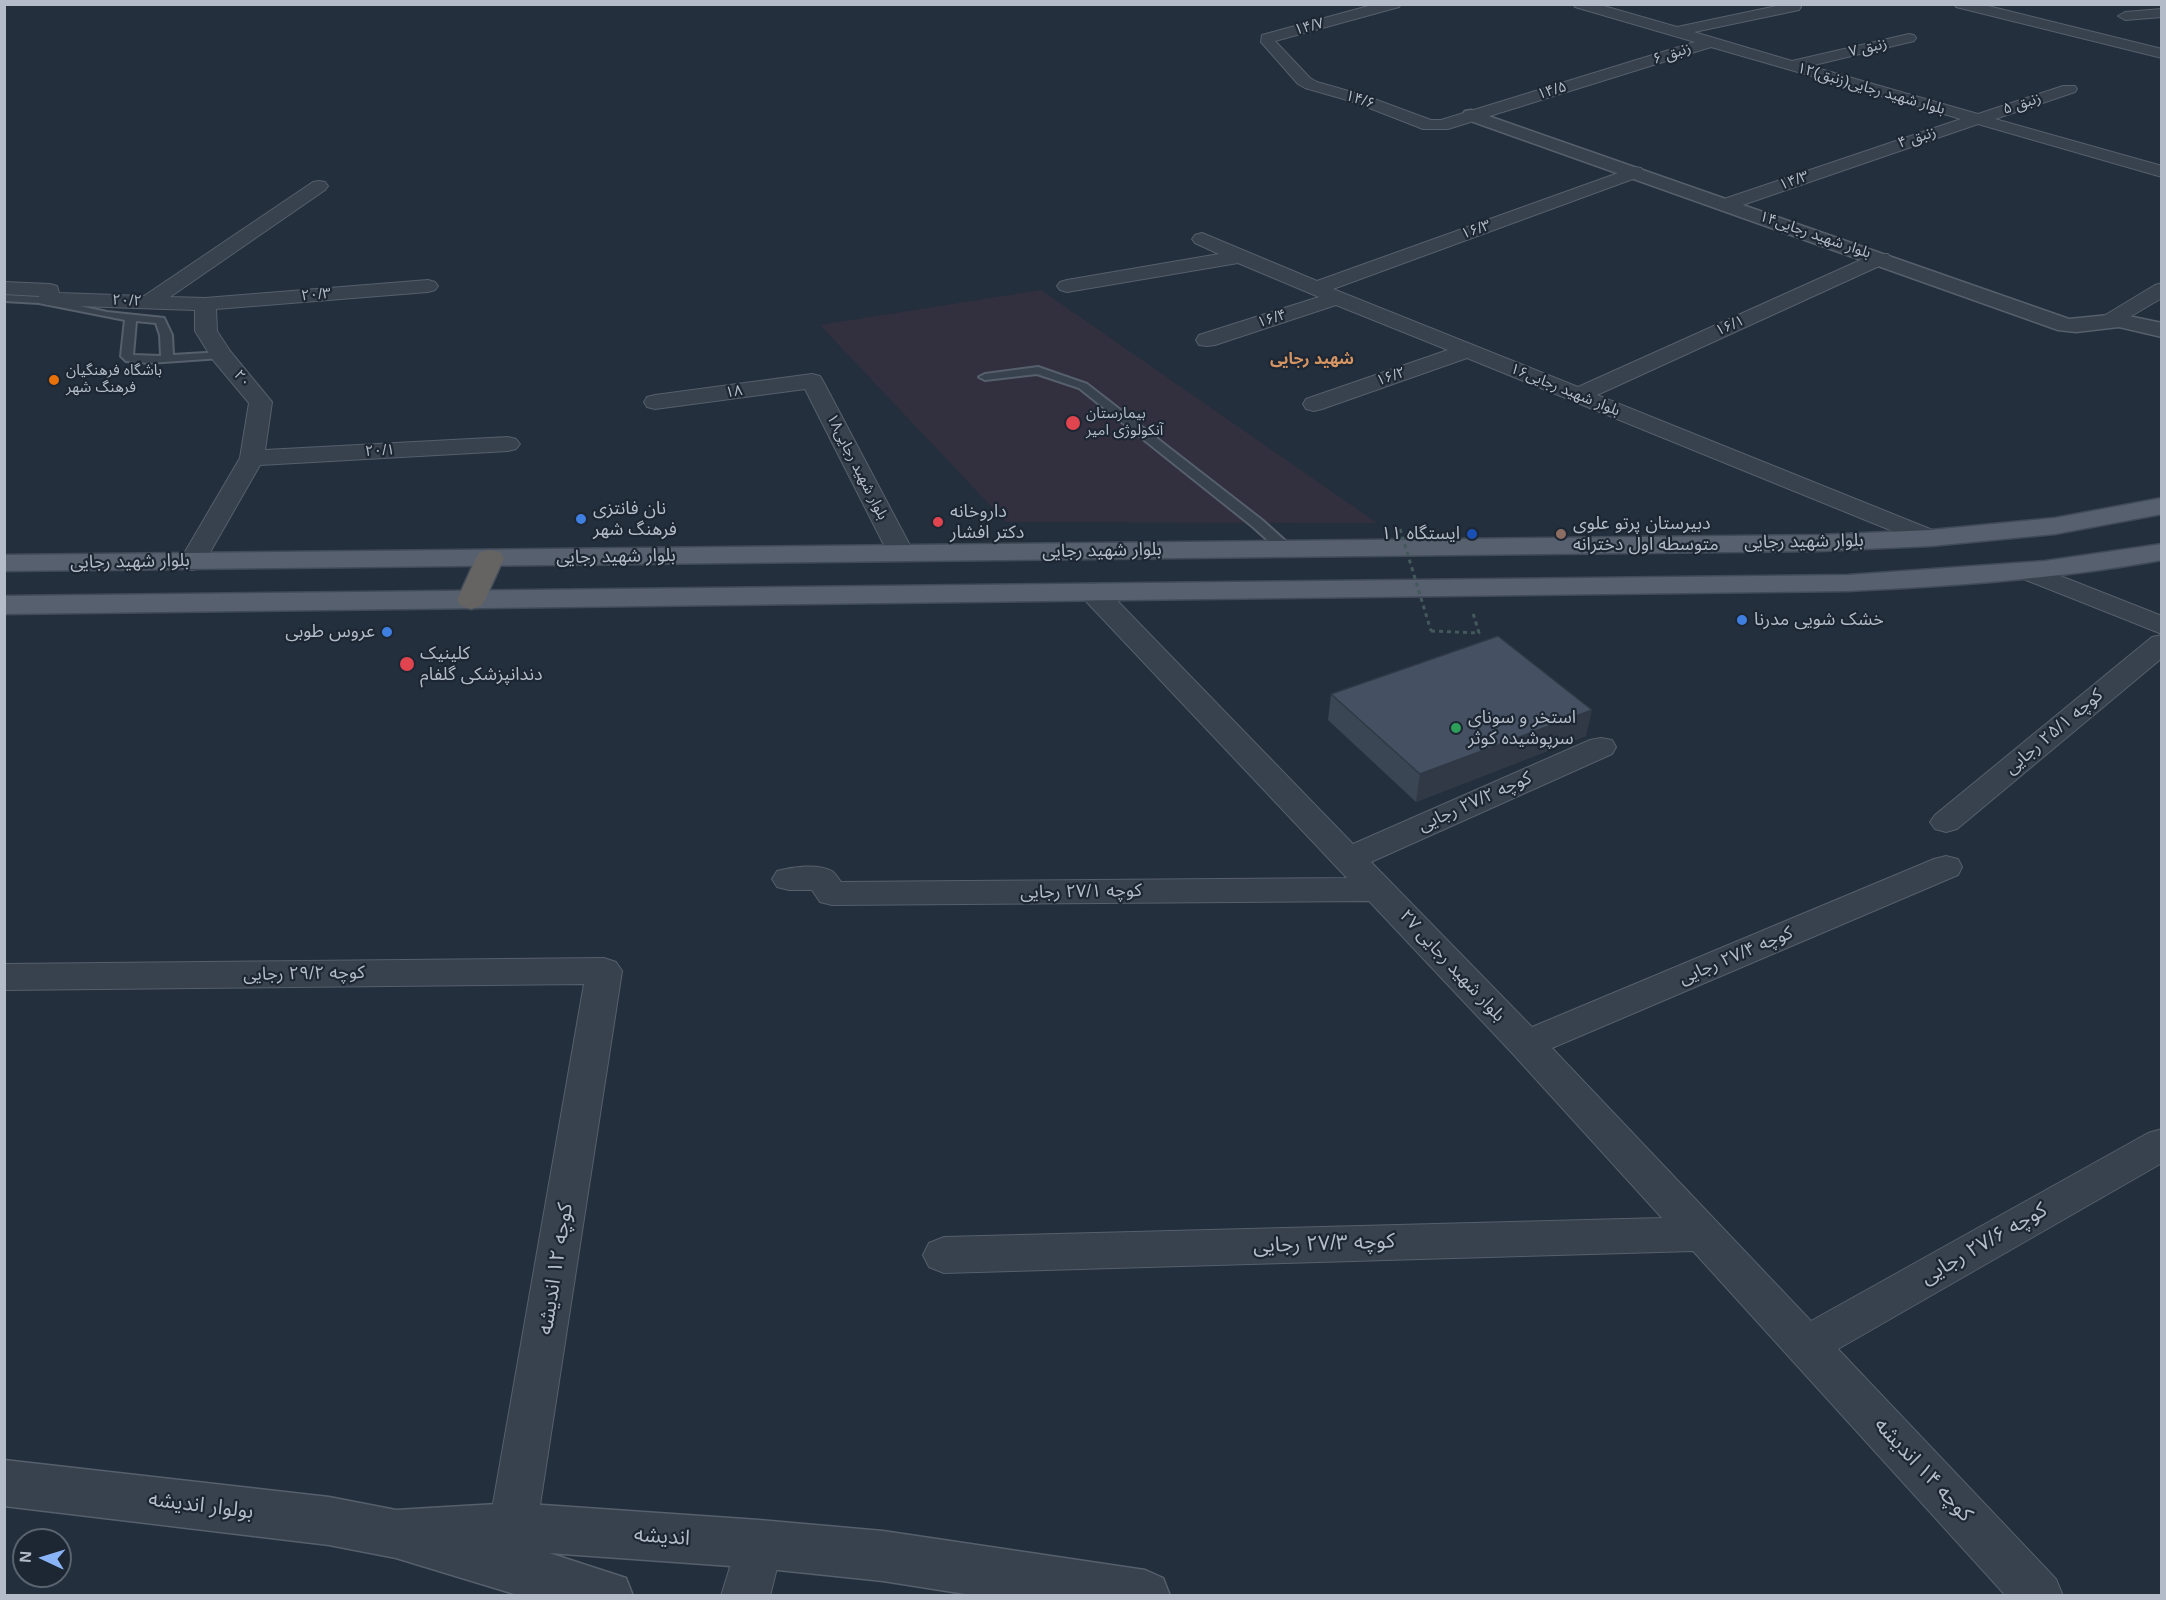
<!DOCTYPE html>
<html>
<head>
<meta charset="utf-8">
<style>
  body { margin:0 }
  #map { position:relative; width:2166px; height:1600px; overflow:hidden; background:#242f3e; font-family:Helvetica,sans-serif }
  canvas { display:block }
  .frame { position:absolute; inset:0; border:6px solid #b4bcc9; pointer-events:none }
  .north { position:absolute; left:12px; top:1528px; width:60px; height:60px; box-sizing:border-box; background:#1d2633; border:2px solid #59626f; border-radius:50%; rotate:274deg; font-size:16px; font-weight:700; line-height:24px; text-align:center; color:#b4bcc9 }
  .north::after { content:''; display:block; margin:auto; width:21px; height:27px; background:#8ab4f8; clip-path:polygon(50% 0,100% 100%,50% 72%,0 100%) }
</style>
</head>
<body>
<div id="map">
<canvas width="2166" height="1600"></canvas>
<div class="frame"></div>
<div class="north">N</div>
</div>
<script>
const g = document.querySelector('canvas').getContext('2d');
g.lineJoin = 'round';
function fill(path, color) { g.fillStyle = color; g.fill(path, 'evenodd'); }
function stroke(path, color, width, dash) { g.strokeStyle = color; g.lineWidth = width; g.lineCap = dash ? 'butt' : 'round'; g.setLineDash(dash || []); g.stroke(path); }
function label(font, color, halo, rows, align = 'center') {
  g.font = font + ' Helvetica,"Noto Sans Arabic",sans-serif'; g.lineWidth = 4.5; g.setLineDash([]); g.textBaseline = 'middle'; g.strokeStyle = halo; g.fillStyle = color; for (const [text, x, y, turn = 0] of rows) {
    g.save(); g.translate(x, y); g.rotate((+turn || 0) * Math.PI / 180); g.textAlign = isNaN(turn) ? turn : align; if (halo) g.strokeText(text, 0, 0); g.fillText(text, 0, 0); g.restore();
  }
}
fill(new Path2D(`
  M1041,290L1377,523L1006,522L820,325Z`), '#32303f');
const service = new Path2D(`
  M4,295L39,297L107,312L164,318L172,335L173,355L221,352L227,355L221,358L149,363L126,361L121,356L125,320L39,303L4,301ZM136,321L156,323L160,335L161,356L133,355Z
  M1038,367L1087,384L1262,520L1291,546L1293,549L1291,552H1281L1252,526L1079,388L1037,374L985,380L979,377L985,374Z`);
const minor = new Path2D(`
  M1376,4H1401L1399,7L1275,41L1310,78L1317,82L1366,96L1431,120H1441L1695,42L1575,7L1573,4H1597L1677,27L1786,4H1799L1801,7L1799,10L1694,32L1792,61L1909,34L1914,35L1916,38L1914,41L1810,66L1978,114L2063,86H2075L2077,89L2075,92L1995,119L2162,166V177L1978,124L1728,210L1721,208L1719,204L1721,200L1961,119L1711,47L1448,129H1423L1354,102L1305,88L1298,84L1261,42L1262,35Z
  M1954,4H1980L2162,49V58L1956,7Z
  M2162,9V17L2125,20L2118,16L2125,12Z
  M1635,167L1641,168L1644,172L1641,176L1333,289L1578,387L1874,254H1888L1891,258L1888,262L1597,395L1940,533L1944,538L1940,543L1931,546L1922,543L1467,358L1322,409L1314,411L1306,409L1303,404L1306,399L1448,350L1336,305L1215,345L1207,346L1199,345L1196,340L1199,335L1319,297L1238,263L1067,292L1060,290L1057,286L1060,282L1067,280L1219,254L1195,243L1192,239L1195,235L1202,233L1317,281Z
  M319,181L325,182L328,186L325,190L170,297L205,298L428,280L435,282L438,286L435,290L428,292L216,309L217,331L230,351L272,402L265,450L508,437L516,439L520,444L516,449L508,451L260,465L201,568L192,570L183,568L179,562L240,458L249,403L213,360L195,331V310L48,305L41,303L39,296L4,294V282L50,284L57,286L59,293L144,296L313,182Z
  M2162,283V298L2116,325L2109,327L2102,325L2098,321L2102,317L2155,285Z
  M812,374L820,376L823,381L914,553L910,559L901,561L892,559L888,553L805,389L655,409L647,407L644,402L647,397L655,395Z
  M2030,564L2162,616V634L2021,578L2017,572L2021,566Z
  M1092,583L1102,585L1353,844L1590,740L1601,738L1612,740L1616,747L1612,754L1371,862L1532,1027L1934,859L1946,856L1958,859L1962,867L1958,875L1552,1048L1811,1321L2148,1133L2162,1129V1163L1838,1349L2056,1579L2063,1596H2006L1693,1251L944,1273L929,1267L923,1255L929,1243L944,1237L1662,1218L1513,1054L1369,901L832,905L820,902L812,890H789L777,887L772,879L777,871C791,867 818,863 832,871C835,873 839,879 841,882L1347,878L1082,597L1079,591L1082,585Z
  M2162,635V658L1957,829L1946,832L1935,829L1930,822L1935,815L2152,637Z
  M604,958L616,962L622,971L534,1544L527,1560L510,1567L493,1560L486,1544L584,984L4,990V964Z
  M759,1521L776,1528L783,1544L770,1596H721L742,1528Z`);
const tertiary = new Path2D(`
  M1471,110L2069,319L2119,314L2162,323V337L2119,327L2076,332L2058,330L1465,119L1462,115L1465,111Z
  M4,1460L329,1497L396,1510L514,1503L759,1520L883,1531L1145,1570L1163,1578L1170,1596H978L883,1581L759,1568L549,1553L626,1578L633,1596H521L396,1558L329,1545L4,1506Z`);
const primary = new Path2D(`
  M2162,498V514L2055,534L1931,546L1819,551L4,571V555L1819,535L1931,530L2055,518Z
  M2162,544V560C2058,579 1953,586 1848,591L4,614V596L1848,575L2045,561Z`);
const trunk = new Path2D(`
  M490,550L500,552L504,558L485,600L481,606L471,609L461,606L457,600L476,558L480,552Z`);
stroke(service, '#565f6c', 4);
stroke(minor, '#565f6c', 2);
stroke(tertiary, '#565f6c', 3);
stroke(primary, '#414a57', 3);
stroke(trunk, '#434c59', 3);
stroke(new Path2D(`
  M1431,631L1479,633L1473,613`), '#44595c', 3, [4, 4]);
fill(service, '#38414e');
fill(minor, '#38414e');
fill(tertiary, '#38414e');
fill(primary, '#56606e');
fill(trunk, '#656462');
stroke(new Path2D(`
  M1400,529L1431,631`), '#44595c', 3, [4, 4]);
fill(new Path2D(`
  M1331,694L1586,736L1416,802L1328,720Z`), '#3b4654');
fill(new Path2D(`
  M1592,710L1586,736L1416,802L1420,774Z`), '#303945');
const building = new Path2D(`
  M1498,636L1592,710L1420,774L1331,694Z`);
fill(building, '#455162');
stroke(building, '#303945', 1.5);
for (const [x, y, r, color] of [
  [54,380,6,"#e8710a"],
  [1073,423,8,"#e0444e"],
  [581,519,6,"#3f7fe0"],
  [938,522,6,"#e0444e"],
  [1472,534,6,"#1a4fb4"],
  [1561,534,6,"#8d6e63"],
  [1742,620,6,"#3f7fe0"],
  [387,632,6,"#3f7fe0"],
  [407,664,8,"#e0444e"],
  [1456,728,6,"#2e9e5b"]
]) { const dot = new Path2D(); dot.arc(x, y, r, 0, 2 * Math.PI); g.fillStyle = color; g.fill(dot); stroke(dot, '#1d2633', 2); }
label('15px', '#b4bcc9', '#1d2633', [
  ["۱۴/۷",1309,27,-15],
  ["زنبق ۷",1868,48,-13],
  ["زنبق ۶",1672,54,-18],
  ["۱۲بلوار شهید رجایی(زنبق)",1871,89,16],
  ["۱۴/۵",1552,91,-17],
  ["۱۴/۶",1360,100,18],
  ["زنبق ۵",2022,104,-18],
  ["زنبق ۴",1917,138,-18],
  ["۱۴/۳",1794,181,-20],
  ["۱۶/۳",1476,230,-20],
  ["بلوار شهید رجایی۱۴",1815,235,19],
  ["۲۰/۳",316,295,-5],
  ["۲۰/۲",127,301,2],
  ["۱۶/۴",1272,319,-18],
  ["۱۶/۱",1730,326,-24],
  ["۱۶/۲",1391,377,-19],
  ["۲۰",242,379,50],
  ["بلوار شهید رجایی۱۶",1565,390,22],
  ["۱۸",734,392,-8],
  ["۲۰/۱",380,451,-3],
  ["بلوار شهید رجایی۱۸",857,467,63]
]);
label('15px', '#b4bcc9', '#1d2633', [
  ["باشگاه فرهنگیان",66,371],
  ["فرهنگ شهر",66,388],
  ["بیمارستان",1086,414],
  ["آنکولوژی امیر",1086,431]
], 'left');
label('bold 16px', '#d59563', '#1d2633', [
  ["شهید رجایی",1312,360]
]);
label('18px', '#b4bcc9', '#1d2633', [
  ["نان فانتزی",593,509],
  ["فرهنگ شهر",593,530],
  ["داروخانه",950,512],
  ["دکتر افشار",950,533],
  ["دبیرستان پرتو علوی",1573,524],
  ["متوسطه اول دخترانه",1573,545],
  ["ایستگاه ۱۱",1460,534,"right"],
  ["خشک شویی مدرنا",1754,620],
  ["عروس طوبی",375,632,"right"],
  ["کلینیک",420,654],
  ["دندانپزشکی گلفام",420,675],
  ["استخر و سونای",1468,718],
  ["سرپوشیده کوثر",1468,739]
], 'left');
label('18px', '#b4bcc9', '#1d2633', [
  ["بلوار شهید رجایی",1804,542,-1],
  ["بلوار شهید رجایی",1102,551,-1],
  ["بلوار شهید رجایی",616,557,-1],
  ["بلوار شهید رجایی",130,562,-1],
  ["کوچه ۲۵/۱ رجایی",2054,732,-40],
  ["کوچه ۲۷/۲ رجایی",1475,802,-24],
  ["کوچه ۲۷/۱ رجایی",1081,892,-1],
  ["کوچه ۲۷/۴ رجایی",1736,956,-23],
  ["۲۷ بلوار شهید رجایی",1452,966,47],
  ["کوچه ۲۹/۲ رجایی",304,974,-1]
]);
label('21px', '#b4bcc9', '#1d2633', [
  ["کوچه ۲۷/۳ رجایی",1324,1244,-2],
  ["کوچه ۲۷/۶ رجایی",1984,1244,-30],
  ["کوچه ۱۲ اندیشه",556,1269,-81],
  ["کوچه ۱۴ اندیشه",1923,1470,47],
  ["بولوار اندیشه",201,1506,7],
  ["اندیشه",662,1537,4]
]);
</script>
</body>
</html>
